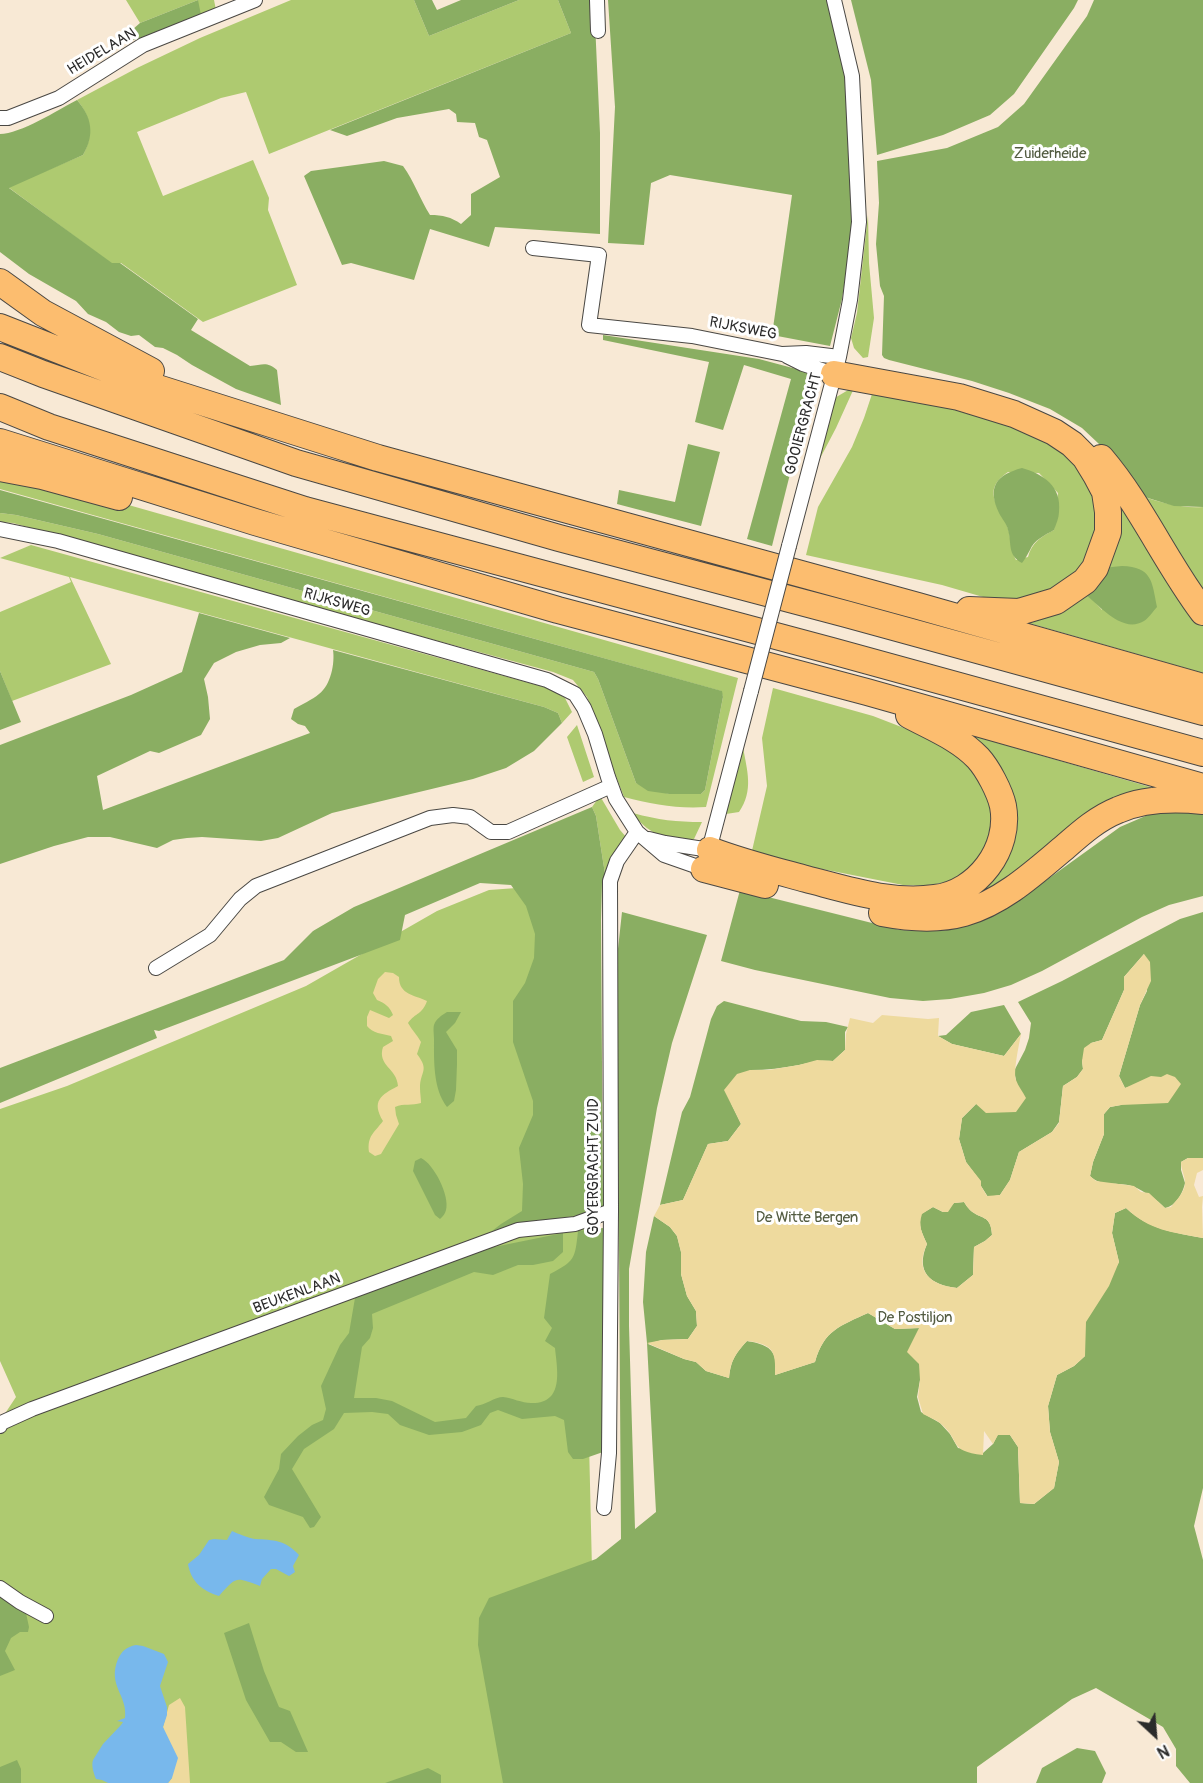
<!DOCTYPE html>
<html>
<head>
<meta charset="utf-8">
<style>
  body { margin:0 }
  #map { position:relative; width:1203px; height:1783px; overflow:hidden; background:#f8e9d5; font-family:Pangolin,sans-serif }
  canvas { display:block }
  .north { position:absolute; left:1125px; top:1705px; width:60px; height:60px; -webkit-text-stroke:4px #fff; paint-order:stroke; rotate:154deg; font-size:16px; font-weight:700; line-height:24px; text-align:center; color:#2b2b2b }
  .north::after { content:''; display:block; margin:auto; width:21px; height:27px; background:#2b2b2b; clip-path:polygon(50% 0,100% 100%,50% 72%,0 100%) }
</style>
</head>
<body>
<div id="map">
<canvas width="1203" height="1783"></canvas>
<div class="north">N</div>
</div>
<script>
const g = document.querySelector('canvas').getContext('2d');
g.lineJoin = 'round';
function fill(path, color) { g.fillStyle = color; g.fill(path, 'evenodd'); }
function stroke(path, color, width, dash) { g.strokeStyle = color; g.lineWidth = width; g.lineCap = dash ? 'butt' : 'round'; g.setLineDash(dash || []); g.stroke(path); }
function label(font, color, halo, rows, align = 'center') {
  g.font = font + ' Pangolin,sans-serif'; g.lineWidth = 6; g.setLineDash([]); g.textBaseline = 'middle'; g.strokeStyle = halo; g.fillStyle = color; for (const [text, x, y, turn = 0] of rows) {
    g.save(); g.translate(x, y); g.rotate((+turn || 0) * Math.PI / 180); g.textAlign = isNaN(turn) ? turn : align; if (halo) g.strokeText(text, 0, 0); g.fillText(text, 0, 0); g.restore();
  }
}
fill(new Path2D(`
  M126,0H214L216,10L198,25V0L140,23Z
  M291,0H414L429,36L519,0H558L571,33L269,154L246,92L221,98L137,132L163,196L253,160L269,198L268,210L297,285L203,322L121,263L112,264L8,187L83,155C94,136 91,116 77,100L137,68L200,38Z
  M868,215L869,263L874,318L868,357L863,358L854,348L851,338L857,313Z
  M875,385L978,411L1055,443L1089,480L1101,514L1087,561L1067,584L1028,598L1012,600L990,599L942,585L806,555L818,507L852,447L864,418ZM1008,472L1039,473L1058,493L1054,530C1041,537 1032,542 1028,557L1016,560C1011,550 1011,543 1009,532C1005,510 977,493 1008,472Z
  M855,386L836,428L815,468L833,399Z
  M0,472L125,504L738,678L706,807C677,809 652,804 624,797L613,769L599,726L587,697L573,680L553,672L279,598L13,523L0,522V513L16,515L98,534L594,672L598,679L636,783L669,794H701L705,790L723,697L721,691L0,489Z
  M1107,482L1203,618V673L1004,616L1081,591L1092,599L1102,610V568Z
  M1135,494C1156,501 1181,509 1203,507V594Z
  M31,545L551,689L565,698L572,712L562,723L558,713L544,707L70,577L111,664L12,701L0,671V612L71,582L69,577L0,558Z
  M773,688L873,716L917,733L947,747L975,771L991,797L995,833L973,873C946,883 932,887 903,885L751,855L767,786L762,738Z
  M577,725L594,777L583,782L567,737Z
  M967,734L1164,791L1009,883L971,898L988,885L1008,854Z
  M743,747C747,771 754,790 739,812L726,814Z
  M600,796L620,830L627,838L605,874L596,816L592,807Z
  M633,813C658,820 677,822 702,822L694,839C668,841 648,835 633,813Z
  M544,886L578,972L597,1783H0V1421L16,1397L0,1361V1109L67,1086L306,986L437,911L489,890Z`), '#aeca70');
fill(new Path2D(`
  M198,0L201,15L148,37L117,43L140,23Z
  M414,0H432L437,10L461,0H519L429,36Z
  M558,0H594L600,133V234L495,227L489,247L430,229L414,280L351,263L342,265L304,176L311,171L384,161L403,166C414,181 420,199 430,215C443,215 451,217 461,224L471,215V194L500,177L487,140L479,137L475,123L457,122L456,114L449,109L397,118L347,136L330,130L571,33Z
  M608,0H833L849,75L855,187L851,241L842,299L830,346L772,335L792,195L670,175L651,183L644,245L608,243L615,107Z
  M851,0H1078L1074,8L1014,94L990,115L943,135L877,155L871,80Z
  M1094,0H1203V507L1174,506L1135,494L1099,444L1082,428L1050,409L1009,393L972,381L889,360L884,358L882,355L884,296L880,286L876,244L879,203L877,161L947,148L998,127L1024,104L1087,16Z
  M77,100C92,117 95,135 83,155L9,188L112,263H120L198,319L191,330L250,366C262,365 267,361 277,370L281,405L236,389L192,365L177,355L163,348L155,347L139,335L131,336L119,332L106,322L88,314L76,301L29,274L0,252V134C20,134 58,110 77,100Z
  M603,335L759,359L815,374L772,546L747,539L791,379L744,365L723,430L695,422L709,362L603,340Z
  M688,444L720,452L701,526L617,504L619,490L675,502Z
  M1022,468C1043,474 1062,486 1059,512C1059,518 1056,524 1054,530C1045,535 1034,540 1030,550C1027,555 1026,558 1022,563C1007,555 1012,543 1008,530C1007,524 1002,519 999,513C987,487 996,475 1022,468Z
  M0,490L722,691L723,697L705,790L701,794H669L648,791L636,783L598,679L594,672L98,534L16,515L0,513Z
  M1122,566C1152,567 1152,581 1157,607C1153,611 1149,618 1144,621C1121,635 1097,602 1081,591L1102,568Z
  M199,613L290,638L281,643L260,645L236,652L214,663L204,679L208,697L210,719L201,735L159,753L150,751L97,776L103,810L310,733L305,726L298,724L291,719L294,709C302,704 312,700 319,694C331,685 335,663 333,650L544,707L558,713L562,723L534,751L506,768L473,779L332,813L278,838L261,841L202,837L187,838L173,840L157,848L110,837H88L54,846L0,864V745L131,695L182,672Z
  M0,671L21,722L0,730Z
  M592,807L596,816L605,874L602,882L601,920L603,1211L504,1227L492,1231L501,1224L522,1211L523,1184L519,1148L533,1115V1101L513,1042V1001L525,983L534,958L535,934L526,906L511,885L480,883L405,915L400,940L159,1031L154,1030L157,1038L0,1103V1068L284,960L313,931L354,907Z
  M1203,809V896L1169,905L1142,917L1042,971L1011,985L984,993L950,999L923,1001L890,998L755,970L721,961L740,890L900,930L934,931L947,930L964,926L981,919L1016,902L1120,827L1157,811Z
  M622,912L707,935L672,1043L657,1108L629,1269V1326L635,1529L656,1512L647,1343L643,1302L646,1252L654,1216L670,1227L677,1236L681,1252V1274L687,1296L696,1311L697,1326L688,1339L662,1340L648,1344L684,1359L696,1362L706,1371L729,1378C731,1360 735,1354 747,1341C759,1343 773,1346 775,1359C776,1364 775,1370 775,1375L815,1362C824,1330 840,1326 868,1313L895,1329L920,1328V1380L917,1397L921,1412L940,1423L950,1434L958,1448L983,1453L993,1444L998,1434L1010,1435L1018,1447L1020,1503L1034,1504L1054,1488L1059,1462L1050,1432L1048,1406L1057,1375L1074,1366L1085,1356V1321L1119,1262L1112,1233L1115,1213L1126,1208C1150,1230 1173,1232 1203,1238V1488L1194,1526L1203,1560V1783H1190L1176,1766V1749L1163,1727L1096,1688L1072,1699L977,1767V1783H503L478,1645L479,1618L489,1598L596,1559L621,1539L617,958Z
  M1203,912V1158H1188L1181,1162V1170L1185,1183C1183,1193 1176,1206 1165,1208C1159,1201 1141,1189 1132,1186C1118,1182 1101,1187 1090,1176L1093,1162L1104,1134V1114L1110,1107L1121,1105L1161,1077L1125,1088L1119,1076L1140,1005L1147,991L1144,954L1124,977V990L1102,1040L1091,1043L1082,1061L1083,1069L1077,1077L1063,1086L1059,1122L1052,1132L1019,1152L1010,1180L1000,1195L988,1197L981,1186L980,1181L966,1162L959,1139L962,1118L976,1104L1016,1080L1014,1071L1025,1050L1029,1038L1031,1023L1018,1002L1062,981L1180,919Z
  M724,1001L801,1021L826,1022L848,1027L845,1032V1050L833,1061C818,1060 814,1062 799,1065C783,1068 766,1070 750,1070L731,1103L741,1124L728,1141L708,1144L683,1200L660,1205L682,1112L690,1097L711,1019L717,1006Z
  M1004,1005L1021,1034L1004,1056L952,1044L938,1036L946,1035L971,1012Z
  M447,1012H461L455,1023L446,1032L457,1050V1064L456,1090L454,1101L447,1107C433,1089 434,1061 434,1039C434,1035 433,1028 434,1025C436,1019 442,1015 447,1012Z
  M421,1158C434,1164 450,1196 446,1210C445,1214 443,1216 440,1219L435,1215L413,1171L415,1161Z
  M964,1202C966,1205 968,1208 970,1210C981,1220 991,1214 992,1235L985,1241L974,1247L973,1275L957,1288C930,1285 915,1272 927,1244C922,1233 918,1226 921,1214L933,1207L943,1212L954,1203Z
  M603,1228V1452L583,1459H573L568,1452L564,1420L555,1416L522,1419L498,1410L490,1413L481,1425L462,1432L429,1435L400,1425L388,1414L372,1412L344,1413L334,1429L304,1449L292,1469L321,1517L314,1527L310,1528L303,1517L269,1505L264,1497L279,1469L281,1454L298,1436L312,1425L323,1420L326,1409L321,1386L340,1345L349,1333L355,1298L489,1248L563,1233V1252L553,1261L533,1265H518L493,1275L474,1272L372,1314L373,1328L370,1338L362,1347L354,1398H376L392,1401L435,1422L466,1418L476,1406C485,1405 495,1397 503,1397C512,1398 522,1403 531,1403C565,1404 557,1369 555,1348L545,1341L552,1328L544,1318L550,1274C575,1261 575,1259 578,1231Z
  M0,1596L26,1613L29,1627L28,1632H20L11,1638L5,1651L15,1670L0,1676Z
  M249,1623L264,1671L279,1707L290,1711L308,1752H296L281,1742H270L246,1700L224,1633Z
  M1077,1748L1095,1751L1106,1773L1102,1783H1036L1042,1768Z
  M17,1760L21,1769V1783H0V1767Z
  M428,1768L441,1775V1783H385Z`), '#8aae62');
fill(new Path2D(`
  M1144,954L1150,962L1151,981L1140,1005L1119,1076L1125,1088L1151,1076L1161,1077L1167,1074L1175,1077L1181,1084L1168,1103L1121,1105L1110,1107L1104,1114V1134L1093,1162L1090,1176L1096,1181L1134,1186L1141,1192L1149,1193L1165,1208L1171,1207C1177,1199 1186,1191 1185,1181C1184,1174 1181,1169 1181,1162L1188,1158H1203V1170L1197,1173L1194,1185L1199,1197L1203,1196L1202,1207L1203,1238C1172,1232 1150,1231 1126,1208L1115,1213L1112,1233L1119,1262L1109,1286L1086,1322L1085,1356L1074,1366L1057,1375L1048,1406L1050,1432L1059,1462L1054,1488L1034,1504L1020,1503L1018,1447L1010,1435H998L993,1444L984,1431L983,1455C947,1451 962,1441 940,1423C935,1419 928,1417 923,1414L918,1397L920,1380L919,1364L907,1352L919,1328L895,1329L868,1313C840,1326 824,1330 815,1362L775,1375C776,1351 773,1344 747,1341C736,1353 730,1361 729,1378L706,1371L696,1362L684,1359L647,1343L662,1340L688,1339L697,1326L696,1311L687,1296L681,1274V1252L677,1236L670,1227L654,1216L660,1205L683,1200L708,1144L728,1141L741,1124L724,1090L737,1074L750,1070H769L799,1065L817,1060L833,1061L845,1050L846,1034L850,1018L873,1023L882,1015L928,1019L939,1018L938,1036L952,1044L1004,1056L1021,1034C1019,1045 1013,1072 1016,1080C1018,1086 1023,1092 1026,1098L1016,1112L986,1113L976,1104L962,1118L959,1139L966,1162L981,1181V1186L987,1196L1000,1195L1010,1180L1019,1152L1052,1132L1059,1123L1063,1086L1077,1077L1083,1069L1082,1061L1084,1048L1091,1043L1102,1040L1124,990V977ZM964,1202C966,1205 968,1208 970,1210C981,1220 991,1214 992,1235L985,1241L974,1247L973,1275L957,1288C930,1285 914,1271 927,1244C922,1233 918,1226 922,1214L933,1207L943,1212H948L954,1203Z
  M385,972L393,973L399,977C399,995 415,995 427,1001C422,1015 416,1012 408,1023C412,1030 417,1035 421,1042L417,1054C430,1071 420,1071 420,1088C420,1093 421,1098 421,1103C412,1106 404,1103 395,1107L396,1115L399,1124L381,1154L375,1156L369,1152C367,1136 374,1133 383,1121C371,1101 381,1095 398,1086C397,1068 377,1066 383,1047L393,1041L391,1036C383,1034 372,1033 367,1026V1017L370,1010L389,1018L393,1015C390,1007 385,1003 377,1000L373,993L378,979Z
  M180,1698L185,1707L190,1783H168L172,1778L163,1727L169,1705Z`), '#eeda9e');
fill(new Path2D(`
  M232,1531C239,1534 248,1538 255,1539C274,1540 285,1540 299,1555L293,1566L295,1572L289,1576L276,1569H271L262,1579L260,1586C235,1577 237,1576 219,1596C203,1591 191,1582 188,1564L199,1555L209,1540L214,1539L227,1540Z
  M136,1645L143,1646L164,1654L168,1662L160,1686L167,1707V1715L163,1727L178,1758L172,1778L168,1783H108L102,1780L96,1779C94,1774 91,1766 93,1760L103,1744L121,1725L123,1722L117,1721L125,1718C128,1695 107,1686 118,1659C122,1651 126,1647 136,1645Z`), '#78b8ec');
const street = new Path2D(`
  M597,0L598,31
  M0,118H8L59,98L143,45L255,0
  M533,248L599,255L589,325L692,336L782,354L806,353L839,357
  M787,356L803,364L834,374
  M0,529L58,541L547,680L575,694L584,708L595,734L608,777L616,799L637,832L664,855L704,869L751,691
  M789,546L839,357L850,300L859,222L852,76L834,0
  M649,839L665,843L710,850
  M156,968L210,935L240,899L256,886L430,818L453,815L470,817L491,832H508L611,786
  M0,1426L1,1423L32,1409L518,1230L575,1224L611,1211
  M604,1508L609,1453L611,1211L610,881L617,861L637,832
  M0,1588L20,1602L46,1616`);
const highway = new Path2D(`
  M0,282L43,313L151,371
  M0,327L145,384L378,458L918,606L1203,687
  M0,357L43,374L296,463L559,538L846,614L1203,712
  M834,374L959,397L1014,414L1054,432L1072,444L1085,457L1096,475L1105,492L1108,512V532L1095,568L1085,581L1056,601L1019,612L969,610
  M0,407L49,427L305,510L832,651L1203,753
  M0,442L255,522L558,610L867,692L1203,787
  M1101,458C1141,505 1166,563 1203,612
  M0,468L42,476L119,497
  M710,850C741,862 773,870 806,879C849,890 890,904 935,898C977,893 1011,849 1003,806C1000,792 988,769 978,758C959,738 933,728 909,715
  M704,869L765,885
  M882,913C908,918 939,920 964,913C1003,902 1035,872 1066,846C1082,832 1098,818 1118,810C1145,798 1175,798 1203,801`);
stroke(street, '#4a4844', 16);
stroke(highway, '#4a4844', 28);
stroke(street, '#fff', 14);
stroke(highway, '#fcbd6f', 26);
const streetBridge = new Path2D(`
  M751,691L789,546`);
stroke(streetBridge, '#4a4844', 16, []);
stroke(streetBridge, '#fff', 14);
label('15px', '#2b2b2b', '#fff', [
  ["HEIDELAAN",102,52,-31],
  ["RIJKSWEG",743,329,11],
  ["GOOIERGRACHT",804,424,-75],
  ["RIJKSWEG",337,603,16],
  ["GOYERGRACHT ZUID",594,1167,-90],
  ["BEUKENLAAN",297,1294,-20]
]);
label('15px', '#525b40', '#fff', [
  ["Zuiderheide",1050,154],
  ["De Witte Bergen",807,1218],
  ["De Postiljon",915,1318]
]);
</script>
</body>
</html>
